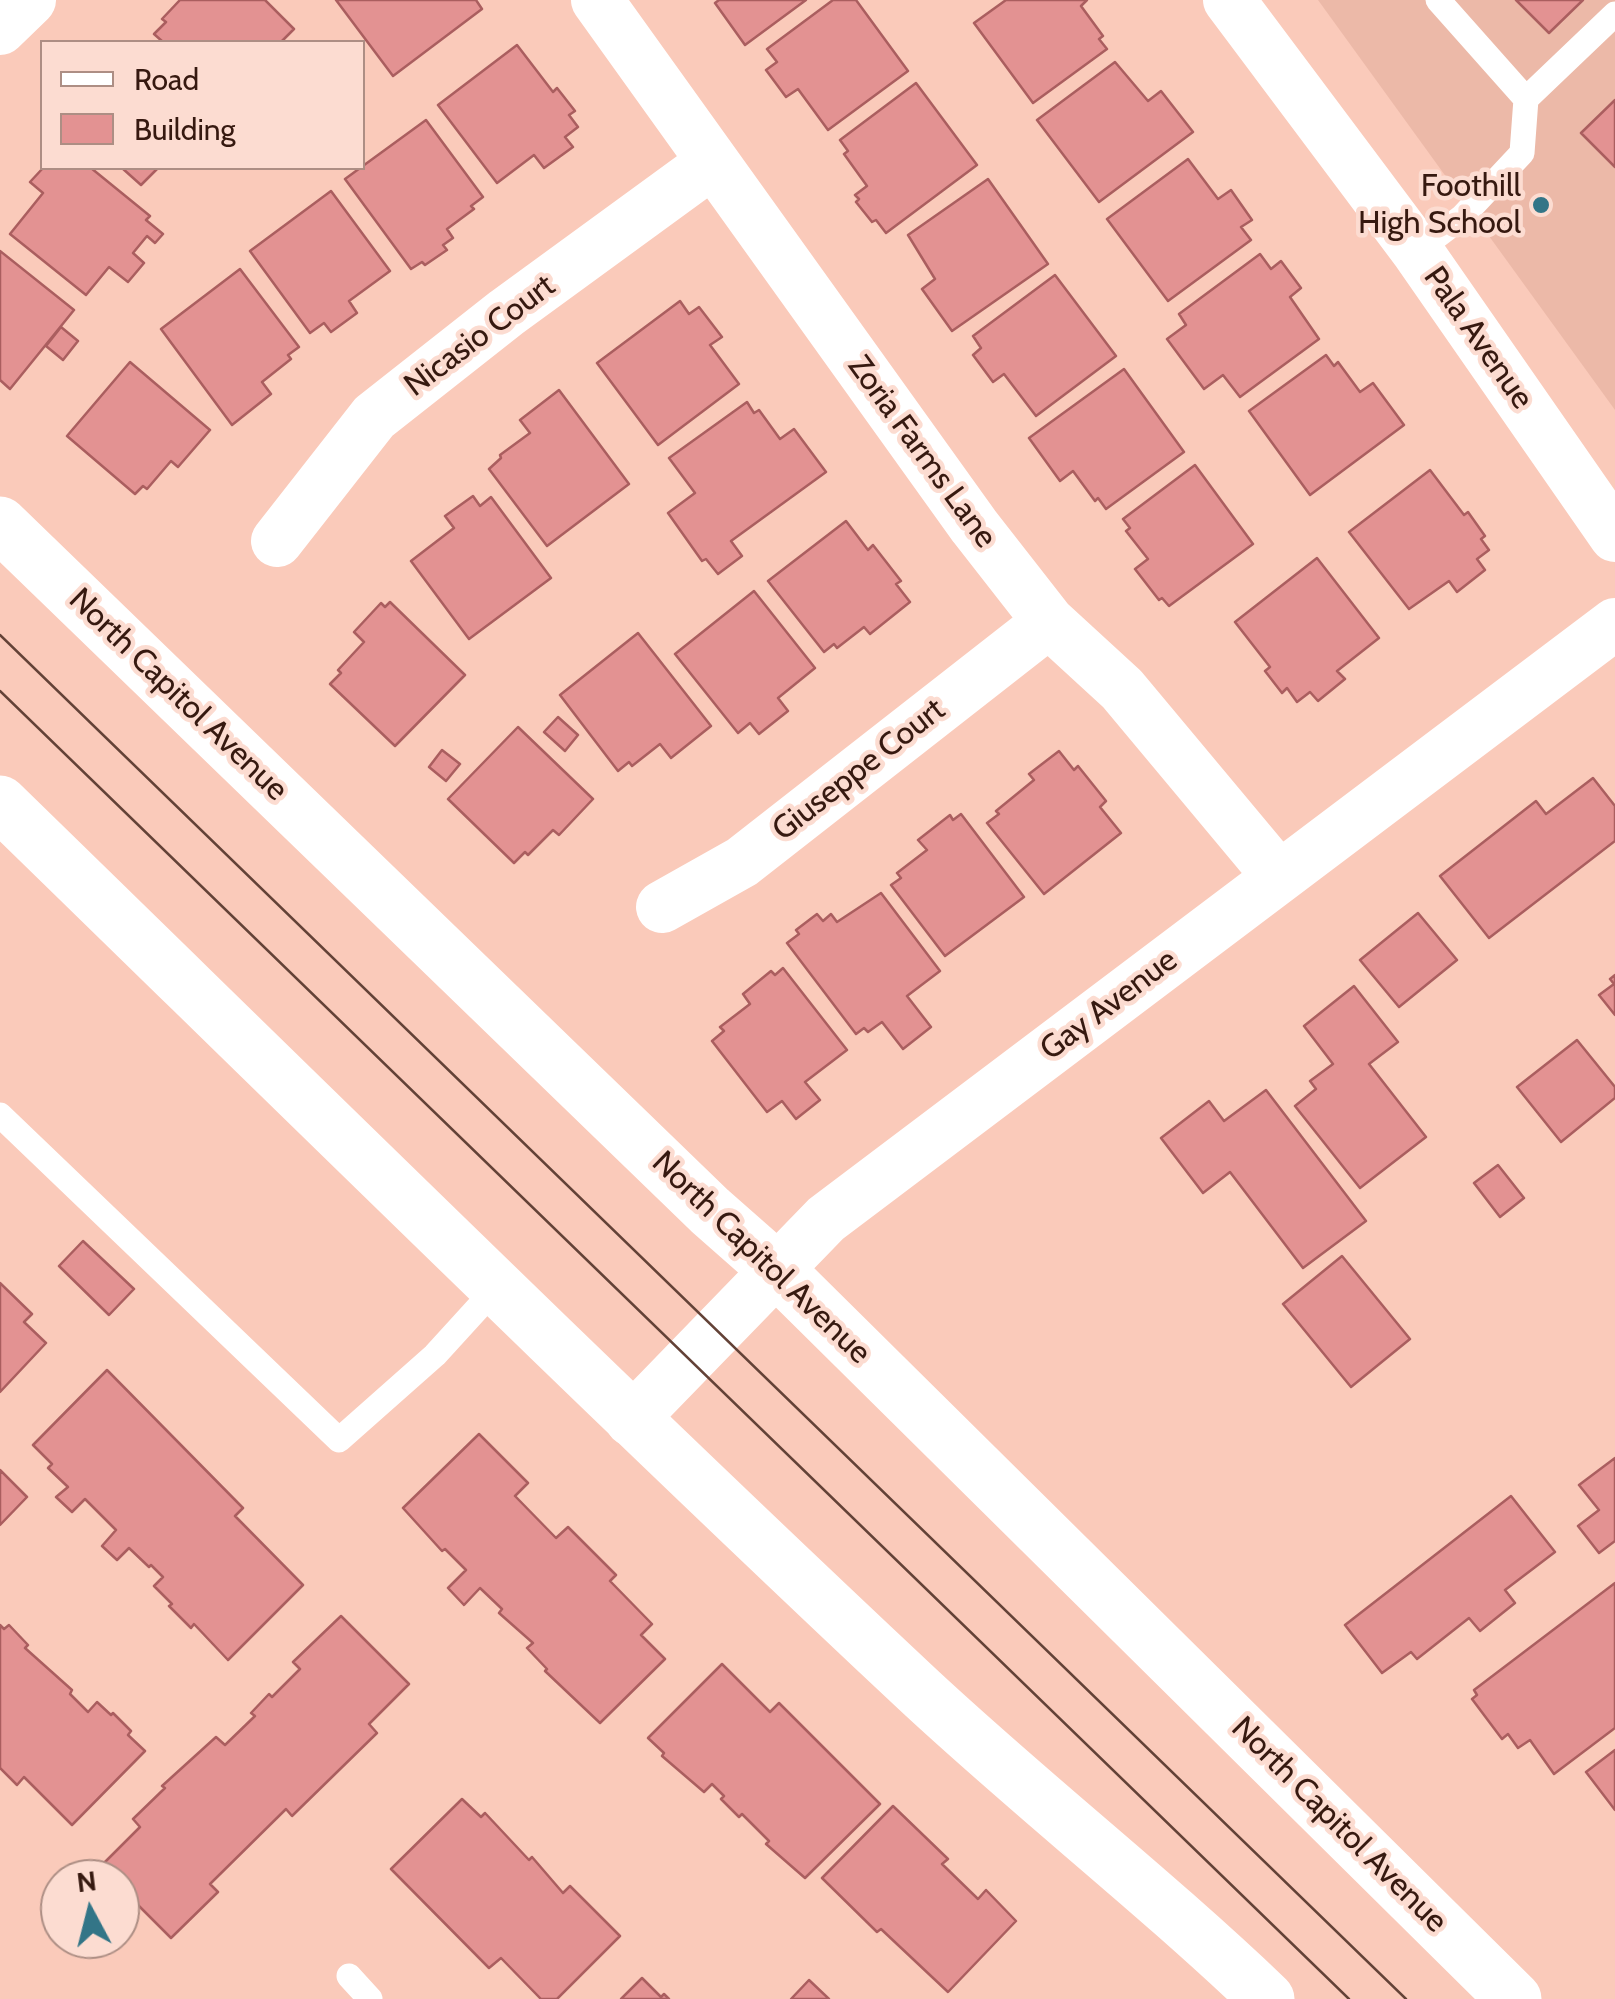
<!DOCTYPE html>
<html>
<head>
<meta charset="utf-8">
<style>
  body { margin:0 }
  #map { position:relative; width:1615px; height:1999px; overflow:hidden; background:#facaba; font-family:Cabin,sans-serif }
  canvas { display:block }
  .legend { position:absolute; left:40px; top:40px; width:325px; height:130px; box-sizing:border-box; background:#fcdcd1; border:2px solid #ad8e84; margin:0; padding:12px 18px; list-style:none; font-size:30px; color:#361910 }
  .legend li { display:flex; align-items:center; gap:20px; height:50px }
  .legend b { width:50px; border:2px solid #ad8e84 }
  .north { position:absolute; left:40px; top:1859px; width:100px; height:100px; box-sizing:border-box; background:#fcdcd1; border:2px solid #ad8e84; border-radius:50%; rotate:353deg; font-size:28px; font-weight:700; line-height:40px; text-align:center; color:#361910 }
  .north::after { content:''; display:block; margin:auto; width:35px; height:45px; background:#337587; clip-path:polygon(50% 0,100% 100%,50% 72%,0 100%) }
</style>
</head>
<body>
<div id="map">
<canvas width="1615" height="1999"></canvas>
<ul class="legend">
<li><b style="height:12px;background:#fff"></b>Road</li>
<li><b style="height:28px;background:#e39292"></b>Building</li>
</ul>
<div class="north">N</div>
</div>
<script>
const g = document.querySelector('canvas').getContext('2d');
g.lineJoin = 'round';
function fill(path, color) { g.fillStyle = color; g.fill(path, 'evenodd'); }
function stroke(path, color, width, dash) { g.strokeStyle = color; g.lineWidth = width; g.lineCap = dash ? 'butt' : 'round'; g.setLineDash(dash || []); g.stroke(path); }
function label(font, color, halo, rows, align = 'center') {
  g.font = font + ' Cabin,sans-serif'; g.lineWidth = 9; g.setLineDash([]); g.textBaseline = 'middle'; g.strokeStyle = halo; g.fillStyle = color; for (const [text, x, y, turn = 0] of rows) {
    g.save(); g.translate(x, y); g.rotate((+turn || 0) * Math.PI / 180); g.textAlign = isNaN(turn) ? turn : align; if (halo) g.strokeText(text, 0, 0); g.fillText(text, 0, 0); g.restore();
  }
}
fill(new Path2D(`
  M1318,0H1615V410Z`), '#ecb9a8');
const building = new Path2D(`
  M180,0H265L294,29L281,42H163L154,34L166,22L162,19Z
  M336,0H476L482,9L393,76Z
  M719,0H806L745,45L715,3Z
  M833,0H856L908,71L828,130L798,89L786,97L766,70L777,62L767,49Z
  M1006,0H1087L1081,6L1103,36L1099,39L1107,49L1033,103L974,23Z
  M1516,0H1583L1549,33Z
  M517,45L553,92L557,88L575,111L569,115L578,127L565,137L573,147L544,168L534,155L497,183L438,105Z
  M1115,62L1148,101L1161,91L1193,132L1099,202L1037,120Z
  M916,83L977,165L886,233L876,220L872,222L856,202L859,199L855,195L867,186L844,154L848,151L840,140Z
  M1615,100V167L1581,133Z
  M426,120L483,197L471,206L474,209L447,229L453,238L443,245L447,250L425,265L422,262L411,269L345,179Z
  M1188,159L1218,199L1231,190L1252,220L1241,227L1251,240L1168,301L1107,219Z
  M43,168H91L150,216L146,220L163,234L155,243L147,236L133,253L144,263L128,282L109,267L86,295L10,234L43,193L30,182Z
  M122,168H158L141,185Z
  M988,179L1048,264L952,331L922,289L935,279L908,235Z
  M331,191L390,271L349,301L357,313L331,332L324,323L310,333L250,251Z
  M0,251L74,310L10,389L0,380Z
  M1260,254L1271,269L1281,261L1301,288L1290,297L1319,339L1240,397L1223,375L1204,389L1167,339L1186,325L1179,314Z
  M240,269L299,347L288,355L291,359L262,382L271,394L232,425L161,329Z
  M1055,275L1116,356L1036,416L1004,374L993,382L973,355L981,348L973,336Z
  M680,301L689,314L699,307L722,337L710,345L739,384L658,445L597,363Z
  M61,327L78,341L63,360L46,346Z
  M1326,355L1334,366L1338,362L1360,392L1373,383L1404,425L1310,495L1249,411Z
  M130,362L210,430L178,467L171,461L147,489L143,486L135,494L67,436Z
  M1124,369L1184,452L1106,509L1098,498L1095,501L1073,471L1060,481L1029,438Z
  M559,390L629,484L547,546L489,469L501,458L500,455L530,433L520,420Z
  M747,402L754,413L759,410L780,439L794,429L826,472L731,541L742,556L718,574L706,559L702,561L668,513L695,493L669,458Z
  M1195,465L1253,544L1169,606L1162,598L1159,600L1135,569L1148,559L1126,531L1130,528L1123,519Z
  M1430,470L1464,515L1468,512L1485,536L1481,539L1489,550L1477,559L1485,570L1457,592L1449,581L1409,609L1349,532Z
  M473,496L480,506L491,497L551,578L469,639L411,561L454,528L445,516Z
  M846,521L868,550L873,545L901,581L896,584L910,602L870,634L864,627L837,648L834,644L824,652L768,581Z
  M1317,558L1379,638L1337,671L1345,679L1318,701L1310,692L1297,702L1287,688L1282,693L1265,671L1270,667L1235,622Z
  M754,591L815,668L778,698L788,711L759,734L750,723L738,733L675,654Z
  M390,602L465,675L395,746L330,684L341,673L338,670L364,642L354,632L381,603L385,607Z
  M638,633L711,726L671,758L660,744L632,766L629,762L618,771L560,695Z
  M558,717L578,735L565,751L544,732Z
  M518,727L593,799L559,835L553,830L528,855L525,852L514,863L448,799Z
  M442,750L460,764L446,781L429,767Z
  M1059,751L1074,770L1078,766L1106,801L1100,807L1121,833L1044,894L987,823L999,814L996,811L1034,780L1029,774Z
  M1593,778L1615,806V841L1489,938L1440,876L1536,801L1546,814Z
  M961,814L1024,897L945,956L891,885L901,878L897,873L927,850L918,840L950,815L953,820Z
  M881,893L940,971L907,996L931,1027L903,1049L882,1022L868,1032L864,1028L856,1034L787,943L799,934L796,930L817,914L823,921L831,914L837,922Z
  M1418,913L1457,960L1399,1007L1360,960Z
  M783,968L847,1050L805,1082L820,1100L796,1119L782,1101L767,1112L712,1041L724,1031L720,1027L750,1004L743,994L771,971L775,975Z
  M1615,975V1015L1599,995L1614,984L1610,979Z
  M1354,986L1398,1042L1369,1064L1426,1137L1360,1188L1295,1106L1316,1089L1310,1081L1333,1064L1304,1026Z
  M1577,1040L1615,1087V1098L1561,1142L1517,1087Z
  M1266,1090L1366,1221L1303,1268L1230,1172L1203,1193L1161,1138L1209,1101L1224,1121Z
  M1498,1165L1524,1198L1500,1217L1474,1183Z
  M83,1241L134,1289L109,1315L59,1266Z
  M1342,1256L1410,1339L1351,1387L1283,1304Z
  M0,1283L32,1314L24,1322L46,1343L0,1392Z
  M107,1370L243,1508L235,1516L303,1585L228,1660L194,1624L191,1628L169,1606L172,1604L154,1586L163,1577L151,1565L149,1567L129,1548L117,1560L102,1546L116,1530L85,1499L72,1512L56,1497L68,1487L48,1468L52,1464L33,1445Z
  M479,1434L528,1483L515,1496L556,1538L568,1527L616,1575L610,1581L652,1624L641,1635L665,1659L600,1723L545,1671L547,1669L527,1648L533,1643L499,1613L502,1609L480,1588L464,1605L448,1588L466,1570L445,1549L442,1551L403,1508Z
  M1615,1458V1541L1599,1553L1578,1526L1599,1510L1579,1485Z
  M0,1470L27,1497L0,1525Z
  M1511,1496L1555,1552L1505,1590L1515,1603L1480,1631L1469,1618L1417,1659L1411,1652L1382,1673L1345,1625Z
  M1615,1583V1728L1554,1774L1530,1740L1518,1748L1508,1734L1502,1739L1472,1699L1477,1695L1474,1690Z
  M341,1616L409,1684L369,1724L377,1733L292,1816L286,1809L210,1884L218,1892L171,1938L120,1887V1879H112L100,1867L140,1827L133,1819L165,1788L162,1786L216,1737L225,1745L255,1716L251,1713L269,1694L272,1697L300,1669L293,1662Z
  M0,1625L4,1629L9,1625L28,1645L25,1648L72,1690L70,1694L88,1712L97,1702L111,1715L113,1713L131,1731L128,1735L145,1751L72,1825L24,1777L17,1785L0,1768Z
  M722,1664L770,1712L779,1703L880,1804L805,1878L766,1844L769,1841L742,1814L739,1817L721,1799L724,1796L712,1784L704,1792L662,1756L664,1753L648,1738Z
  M1615,1750V1810L1586,1772Z
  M462,1799L481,1817L485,1813L529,1860L532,1857L563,1893L570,1886L620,1936L557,1999H541L501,1958L489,1968L391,1869Z
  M893,1806L948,1859L942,1864L978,1899L986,1890L1016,1921L948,1992L881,1929L877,1932L822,1878Z
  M642,1978L661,1997L664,1994L669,1999H621Z
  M809,1980L829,1999H791Z`);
fill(building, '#e39292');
stroke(building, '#aa5e5f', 2.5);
stroke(new Path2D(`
  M1438,0L1526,99
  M1417,251L1462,217L1522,153L1526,99L1615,14
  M0,1115L339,1440L435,1355L497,1287
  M349,1976L370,1999`), '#fff', 25);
stroke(new Path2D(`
  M597,0L974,526L1049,622L1122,689L1279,877
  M1229,0L1417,251L1615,536
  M0,29L30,0
  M277,541L374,417L506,313L713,162
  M662,907L742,862L1049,622
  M631,1420L826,1219L1615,624`), '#fff', 52);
stroke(new Path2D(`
  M0,524L710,1211L777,1270L1514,1999
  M0,803C303,1098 604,1395 913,1685C1028,1793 1152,1889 1267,1999`), '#fff', 55);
stroke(new Path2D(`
  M0,635L1406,1999
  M0,691L1349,1999`), '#634237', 2.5);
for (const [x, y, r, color] of [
  [1541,205,10,"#337587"]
]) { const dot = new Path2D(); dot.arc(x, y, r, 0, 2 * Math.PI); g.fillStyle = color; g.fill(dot); stroke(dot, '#fcdcd1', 4); }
label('32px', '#361910', '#fcdcd1', [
  ["Foothill",1521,187],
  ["High School",1521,224]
], 'right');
label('32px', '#361910', '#fcdcd1', [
  ["Nicasio Court",480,336,-37],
  ["Pala Avenue",1478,338,55],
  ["Zoria Farms Lane",922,452,54],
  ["North Capitol Avenue",178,695,44],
  ["Giuseppe Court",859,770,-38],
  ["Gay Avenue",1109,1005,-37],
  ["North Capitol Avenue",761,1258,44],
  ["North Capitol Avenue",1339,1825,45]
]);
</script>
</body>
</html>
